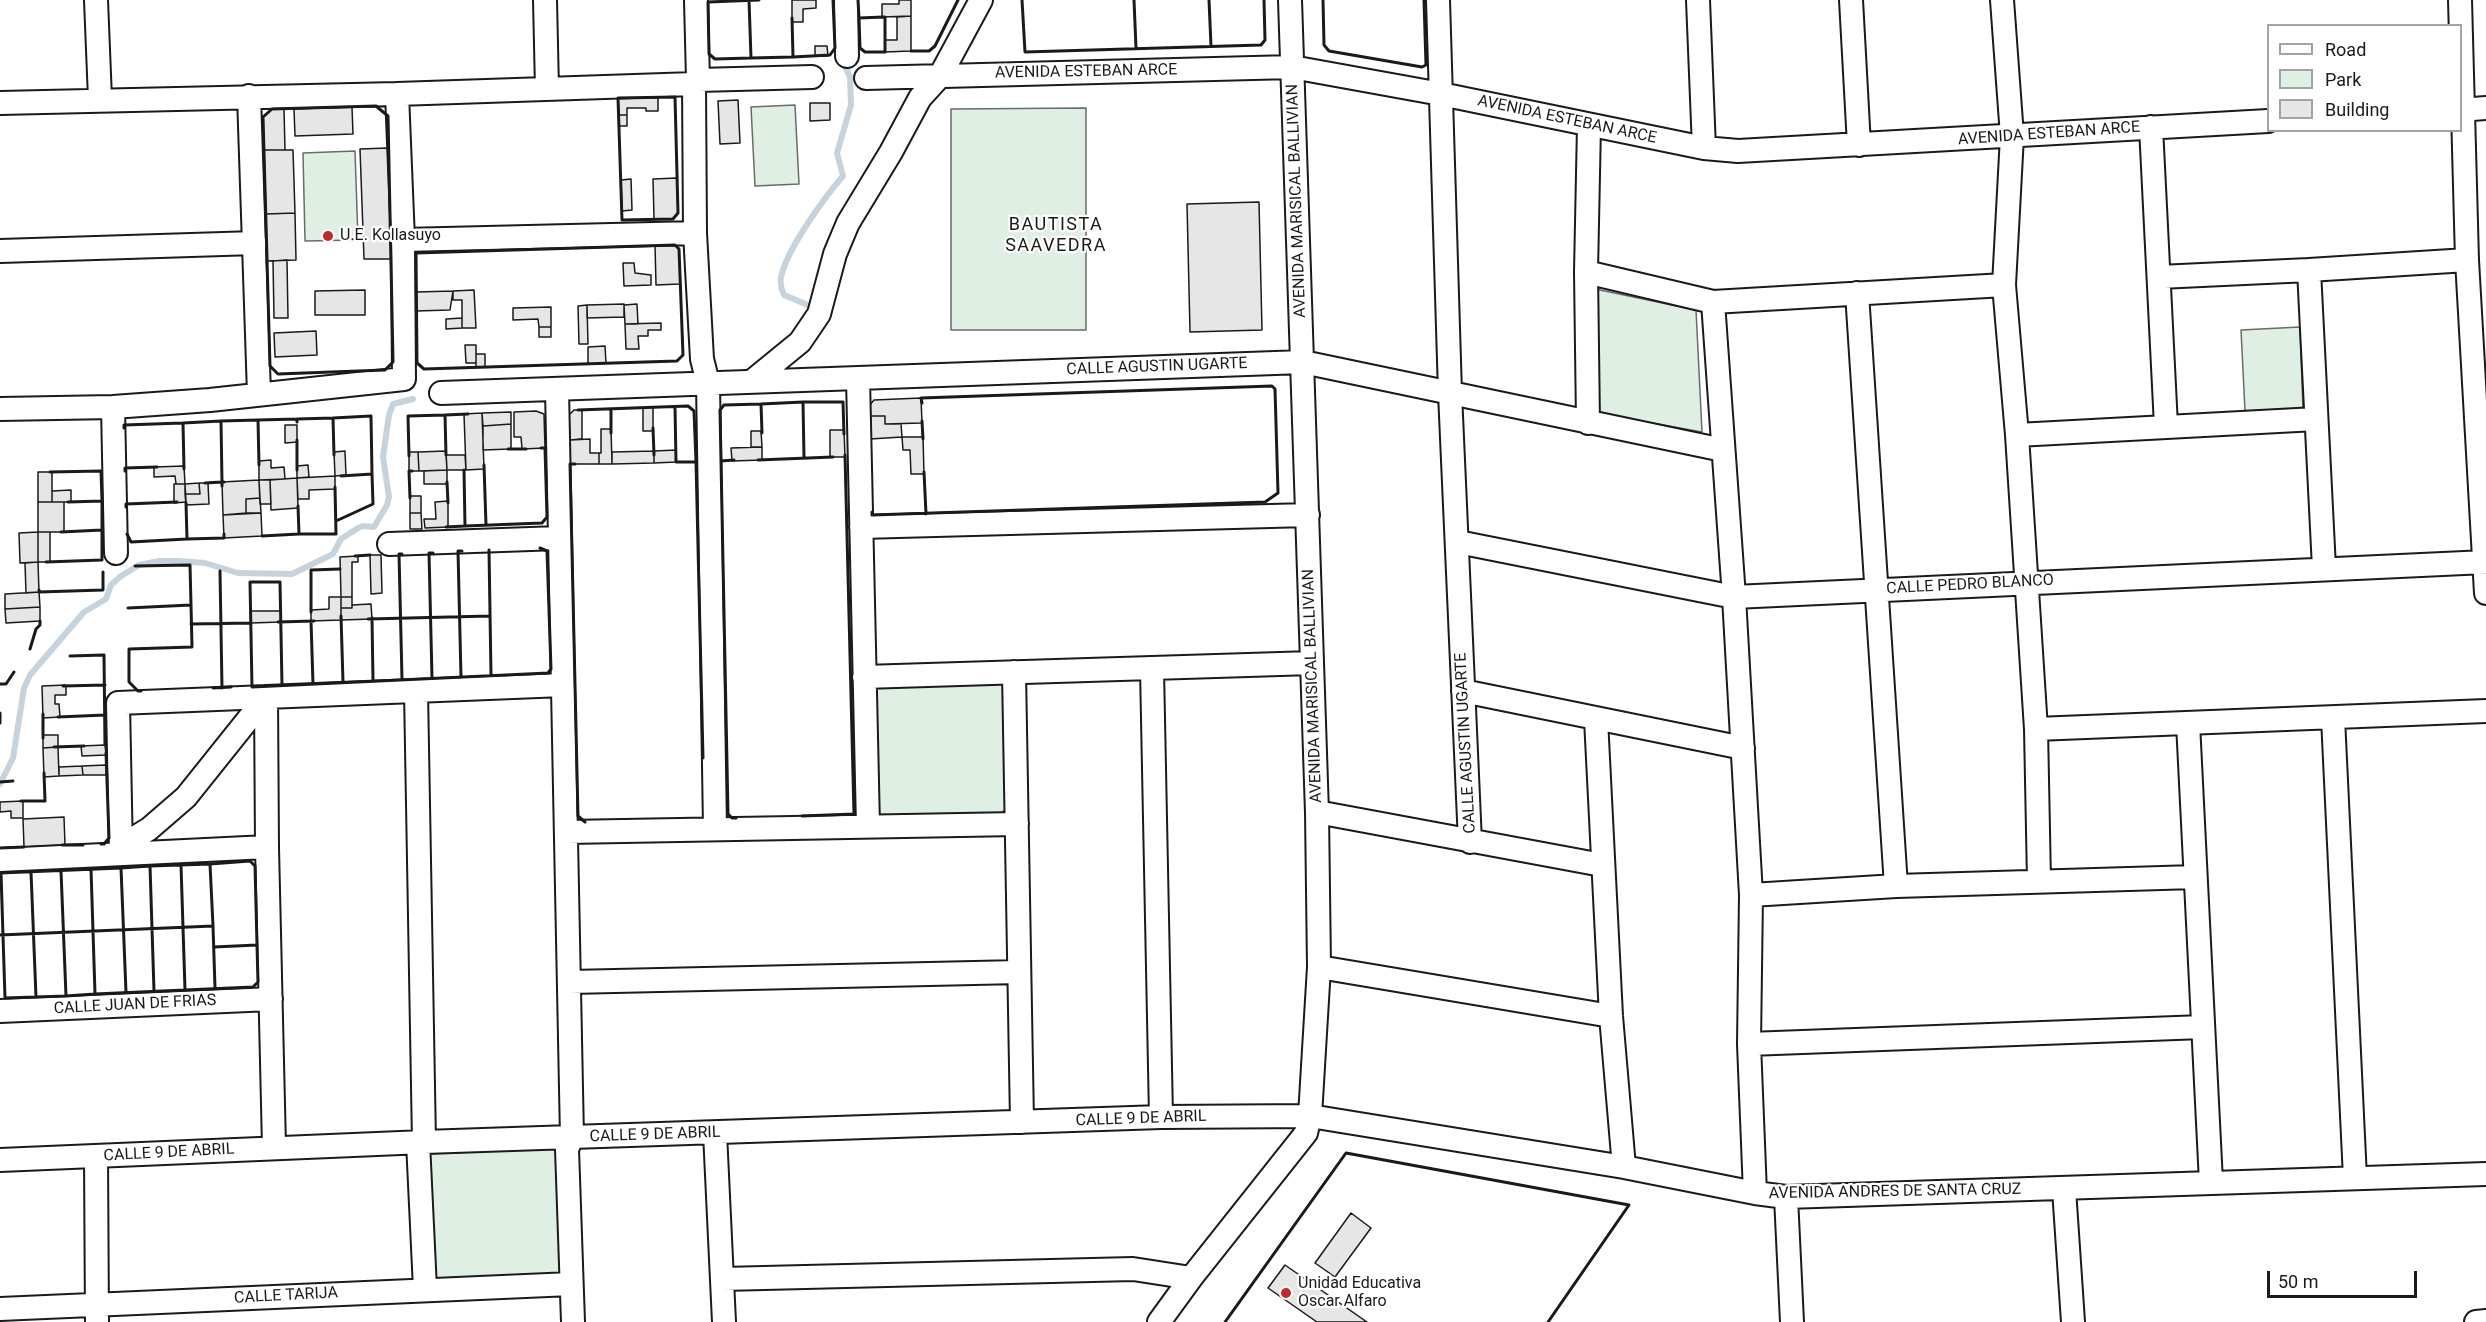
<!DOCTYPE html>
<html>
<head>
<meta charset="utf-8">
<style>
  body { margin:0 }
  #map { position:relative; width:2486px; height:1322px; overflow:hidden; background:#fff; font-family:Roboto,sans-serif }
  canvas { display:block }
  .legend { position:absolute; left:2267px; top:24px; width:195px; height:108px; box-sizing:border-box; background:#fff; border:2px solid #a3a3a3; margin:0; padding:8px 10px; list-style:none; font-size:18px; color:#1a1a1a }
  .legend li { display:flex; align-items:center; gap:12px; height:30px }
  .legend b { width:30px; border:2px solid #a3a3a3 }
  .scale { position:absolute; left:2267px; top:1271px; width:150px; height:27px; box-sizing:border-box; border:3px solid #1a1a1a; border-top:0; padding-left:8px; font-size:18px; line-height:21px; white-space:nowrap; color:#1a1a1a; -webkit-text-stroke:4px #fff; paint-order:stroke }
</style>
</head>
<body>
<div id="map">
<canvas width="2486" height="1322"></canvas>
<ul class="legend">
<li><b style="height:8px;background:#fff"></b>Road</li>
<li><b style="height:16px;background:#e0efe3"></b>Park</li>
<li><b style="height:16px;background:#e6e6e6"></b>Building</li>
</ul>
<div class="scale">50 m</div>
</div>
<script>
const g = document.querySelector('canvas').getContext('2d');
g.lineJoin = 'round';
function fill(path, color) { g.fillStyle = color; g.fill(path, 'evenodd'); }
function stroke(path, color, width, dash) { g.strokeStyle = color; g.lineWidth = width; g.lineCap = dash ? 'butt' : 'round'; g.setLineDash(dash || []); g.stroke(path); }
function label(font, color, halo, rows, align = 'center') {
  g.font = font + ' Roboto,sans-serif'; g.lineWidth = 4.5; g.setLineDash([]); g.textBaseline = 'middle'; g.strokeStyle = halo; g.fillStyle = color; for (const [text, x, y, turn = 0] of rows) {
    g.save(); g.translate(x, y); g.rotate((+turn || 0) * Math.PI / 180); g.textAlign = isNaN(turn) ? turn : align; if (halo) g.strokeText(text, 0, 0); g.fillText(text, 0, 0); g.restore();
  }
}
const green = new Path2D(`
  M795,105L799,184L755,186L751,107Z
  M1086,108V330H951V109Z
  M355,151L358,240L305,241L303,153Z
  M1595,289L1696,310L1702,432L1596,413Z
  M2300,327L2303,409L2245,411L2241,330Z
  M1000,680L1006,686L1009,807L998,815L877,816L872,692L878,685Z
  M559,1148L564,1275L434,1280L429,1154Z`);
fill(green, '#e0efe3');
stroke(green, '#6a6a6a', 1.5);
stroke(new Path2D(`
  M808,305L784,295C781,289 780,283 781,277C787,249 824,198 843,176L837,153L851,105L850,77L845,66
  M0,784L13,758L24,688L30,675L84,612L106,599L111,585L121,576L139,565L159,561H179L205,563L238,573L292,574L333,554L341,539L358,528L363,526L374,527L387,505L389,497L383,457L389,415L393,404L413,399`), '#c6d2dc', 6);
const building = new Path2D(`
  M792,0H816V8L803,9V22H792Z
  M899,0H911V16L882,17V4H899Z
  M911,16V51L885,52V40H897V17Z
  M815,46H827L828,56H815Z
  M618,98H658V111H646V108H627V115H619Z
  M738,100L740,143L720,144L718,101Z
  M810,103H830V120L810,121Z
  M352,107L353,134L295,136L294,109Z
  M272,109H284L285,150H264L263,117Z
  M619,115H627V126H619Z
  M388,148L391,259H364L360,149Z
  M264,150H293L295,213L266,214Z
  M677,178L678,213L673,219H654L653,179Z
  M631,179L632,210L622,211L621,180Z
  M1259,202L1262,330L1190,332L1187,204Z
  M295,213L296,260L267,261L266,214Z
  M655,245H675L679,249L680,284L656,285Z
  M287,260L288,318H274L273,261Z
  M623,263H634L635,273L651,275V285L624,286Z
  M365,290V315H315V291Z
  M474,290L476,328H462V300H453V291Z
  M453,291L450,310L416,311V292Z
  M624,304V317L587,318V305Z
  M637,304L638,324H625L624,305Z
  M587,305L588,344H579L578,306Z
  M551,307V327H539L538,319L513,320V308Z
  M462,318V328L446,329V319Z
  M661,323V330H648V336H638L639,349H626L625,324Z
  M539,327H551V337H539Z
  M316,331L317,355L275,357L274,333Z
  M465,345H476V363H466Z
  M605,346L606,363L588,364V347Z
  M476,354H485V367H476Z
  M921,398L922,423L885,424V416H869V406L874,400Z
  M653,407V431H643V408Z
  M574,410H582V439L570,440L569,415Z
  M536,411L544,414L545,448L522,449L521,437H514V412Z
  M511,412V424L483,426L482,413Z
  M482,413L484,469L466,470L464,414Z
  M869,416H885V424H901L902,437L870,439Z
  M511,424V449L483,450V426Z
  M285,425H297V442L285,443Z
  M601,429H611L612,464H599V453H601Z
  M830,430H844L845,457H830Z
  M751,431H761L762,447H751Z
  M902,437H923L924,474H911L910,450H903Z
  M590,439V453H599V464H570V440Z
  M762,447V460L732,461L731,448Z
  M676,450V462L654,463V451Z
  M345,451L346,475L335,476L334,452Z
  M446,451L447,470L419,471L418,452Z
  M654,451V463L612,464V452Z
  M409,452H418L419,471H409Z
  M446,455H465L466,470H447Z
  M271,460V468L284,467L285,479L259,480V461Z
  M308,465L309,477L297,478V466Z
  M184,466L185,484H176L175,476L154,477V467Z
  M447,470V484H424V471Z
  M38,472H52V502H38Z
  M335,476V489L309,490V499H298L297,478Z
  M297,478L298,508L271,510L270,480Z
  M259,480H270L271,504H260Z
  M259,480L260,498L246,499V513L223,515L222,482Z
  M199,483L200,494H185V484Z
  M199,483H208L209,504L186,505L185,494H200Z
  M174,484H185L186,502L174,503Z
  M71,490V502H52V491Z
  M410,496H421V513H410Z
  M260,498L261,513H246V499Z
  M448,501V527L425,528L424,519H436L435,502Z
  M38,502H64V532H38Z
  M261,513L262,536L224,538L223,515Z
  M410,513H421L422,529H410Z
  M38,532H50V562H38Z
  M38,532V562L20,563L19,533Z
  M370,555H381L382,593L371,594Z
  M358,556V562H352V597H341L340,557Z
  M38,562L39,592L26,593L25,563Z
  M39,592L40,607L5,609V594Z
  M329,597H341V620L311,621V610L329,609Z
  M341,597H352V608H341Z
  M371,604L372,619L341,620V608H352V605Z
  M40,607V621L6,623L5,609Z
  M251,611H281V622L251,623Z
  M66,685V695H55V704H59L60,717L43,718L42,686Z
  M43,735H58V747L43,748Z
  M105,745L106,755L82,756L81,746Z
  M58,747L59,776L44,777L43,748Z
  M106,765V775H83L82,766Z
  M82,766L83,775L59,776V767Z
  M23,801V818H11V811L0,812V802Z
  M64,817L65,845L24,847L23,819Z
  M1351,1213L1371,1228L1335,1277L1315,1263Z
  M1285,1265L1367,1322H1317L1268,1288Z`);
fill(building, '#e6e6e6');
stroke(building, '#1a1a1a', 1.5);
const minor = new Path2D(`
  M96,0L100,99
  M545,0L547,89
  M696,0L698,80L694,84L695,233L702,359L708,383L715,828
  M846,0L847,56
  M1438,0L1450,393L1470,842
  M1698,0L1704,148
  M1851,0L1859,145
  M2002,0L2012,136L2004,285L2017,435L2036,729L2039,881
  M2460,0L2467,260L2486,593
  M866,78L1292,67L1441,94L1704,148L1738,151L2268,121
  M698,80L812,77
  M249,96L259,394
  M0,103L397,94L694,84
  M2460,110L2486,108
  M2151,127L2166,426
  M403,240L695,233
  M0,251L255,243
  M2309,270L2324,568
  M1586,272L1713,302L2004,285
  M2159,277L2309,270L2467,260
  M1857,293L1896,886
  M1713,302L1734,597L1751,895L1749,1044L1755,1193
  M858,378L868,826
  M751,382L800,342L819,314L835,254L848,223L891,152L920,98L940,76L981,0
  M557,389L572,1138L567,1149L573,1322
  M441,393L1303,362L1723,450
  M113,407L116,553
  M0,409L113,407L210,400L404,379L403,240L397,94
  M1588,423L1586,272L1589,125
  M2017,435L2316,419
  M861,527L1308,515
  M1458,542L1734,597L2486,562
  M389,544L559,538
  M1152,669L1161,1117
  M1014,672L1022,1122
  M864,677L1312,663
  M416,691L424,1142
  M1463,691L1743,748
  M266,697L267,847L274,1147
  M2333,718L2355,1178
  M1596,719L1611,1016L1624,1167
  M2188,723L2211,1182
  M2036,729L2486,711
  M1317,812L1602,865
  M567,832L1017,824
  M121,846L149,829L186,797L266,697
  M121,854L118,703L563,685
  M0,860L267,847
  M1751,895L1896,886L2195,877
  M1319,967L1611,1016
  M570,982L1019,972
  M0,1011L271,999
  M1749,1044L2203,1027
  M715,1133L724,1322
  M418,1142L425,1289
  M96,1156L97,1322
  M0,1160L424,1142L1161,1117L1310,1116L1624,1167L1755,1193L1786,1197L2486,1174
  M2064,1189L2073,1322
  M1786,1197L1792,1322
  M723,1279L1133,1269L1191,1278
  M0,1309L571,1284
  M1159,1322L1191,1278L1306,1133L1310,1116L1319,967L1317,812L1290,0
  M2476,1322L2486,1321`);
stroke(minor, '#1a1a1a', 26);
stroke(minor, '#fff', 22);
stroke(new Path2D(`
  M749,0L751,58L793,57L792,18
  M858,0L859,18L884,17
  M1022,0L1025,52L1261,45L1265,40L1264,0
  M1134,0L1136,48
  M1209,0L1211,46
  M1323,0L1324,45L1329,51L1422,67L1426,65L1424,0
  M859,18L860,48L865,52H885V17
  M911,51H929L935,46L958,0
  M793,57L830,55L835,48L833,0
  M751,58L715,59L709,54L708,2L759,0
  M675,97L678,213L673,219L622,220L618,98Z
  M376,106L388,116L393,362L385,370L278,374L270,366L263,117L272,109Z
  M675,245L679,249L683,355L677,361L424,369L417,363L416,253Z
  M803,402H843L844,434
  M761,404L803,402L804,458
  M675,407L676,462H696L703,758
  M611,409V433
  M578,410L688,406L694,411L696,462
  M445,415L468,414
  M922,421L923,439
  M297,422V419L333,418
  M124,428V425L183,423
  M653,428L654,455
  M297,440V470
  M508,449H526
  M334,455L333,418L371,416L372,474
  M409,456L408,416L445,415L446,455
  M734,460L721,461L728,814L732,818H736
  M758,460L833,457
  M721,461L720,410L724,405L761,404L762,433
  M575,464H570L578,816L585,822
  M259,465L258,420L297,419
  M484,465L486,525
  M184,469L183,423L221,421
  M464,470L465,526L542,523L547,517L545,448H541
  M125,471V468L157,467
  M50,472L101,471L102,501
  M924,472L926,514
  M224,482H222L221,421L258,420
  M447,482L448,503
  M205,483L222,482V486
  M410,498L409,471H412
  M68,502L102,501V530
  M126,507V504L177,502
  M872,512V515L1265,502L1278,493L1275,389L1272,386L921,398L922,403
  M336,521L373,504L372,474L341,476
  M446,527L465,526
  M127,534L131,542L187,539L186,503
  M299,534H336L335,487
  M262,536L299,534L298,506
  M187,539L224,538V534
  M489,550L491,675
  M355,556L370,555
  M46,562L102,560V530L61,532
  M220,571L222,688
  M39,590V592L103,590V572
  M128,608L191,605L190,565L135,566
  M311,612V570L340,569
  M341,616L343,682
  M372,618L373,681
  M368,619L490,616
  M311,621L313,684
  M278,622L314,621
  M191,624L251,623
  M30,649L36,629L40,625V621
  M70,656L104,655L105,745
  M461,677L458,551H462
  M432,678L429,553H433
  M402,679L399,554H402
  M0,684H6L14,672
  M282,685L280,582H250L252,687L548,673L551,669L547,551L540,548
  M63,686L105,685
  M213,688L231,687
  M141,691H138L129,682V649L192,647L191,605
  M0,713V723
  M43,714V738
  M58,717L105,715
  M54,747L84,746
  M0,782L13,781
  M21,801H45L44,773
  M802,816L854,814L845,455
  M101,844H104L109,838L106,753
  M62,845H83
  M0,848L24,847
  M210,864L250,861L255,866L257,945L214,947
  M181,865L185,990L253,987L258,982L257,945
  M121,868L150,866L154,991
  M91,869L95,994L185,990
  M61,871L66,996L95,994
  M31,872L36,997L66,996
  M0,873L121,868L126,992
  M1,873L5,998L36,997
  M213,926L215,988
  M0,935L213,926L210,864L150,866
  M1225,1322L1346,1153L1629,1205L1548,1322`), '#1a1a1a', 3);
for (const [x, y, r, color] of [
  [328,236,6,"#c62828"],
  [1286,1293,6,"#c62828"]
]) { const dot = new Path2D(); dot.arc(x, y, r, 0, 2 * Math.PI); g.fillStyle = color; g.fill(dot); stroke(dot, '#fff', 2); }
label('16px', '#1a1a1a', '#fff', [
  ["AVENIDA ESTEBAN ARCE",1086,72,-1],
  ["AVENIDA ESTEBAN ARCE",1567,120,12],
  ["AVENIDA ESTEBAN ARCE",2049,134,-4],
  ["AVENIDA MARISICAL BALLIVIAN",1297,201,-92],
  ["CALLE AGUSTIN UGARTE",1157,367,-2],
  ["CALLE PEDRO BLANCO",1970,585,-3],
  ["AVENIDA MARISICAL BALLIVIAN",1313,686,-92],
  ["CALLE AGUSTIN UGARTE",1466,743,-93],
  ["CALLE JUAN DE FRIAS",135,1005,-3],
  ["CALLE 9 DE ABRIL",1141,1119,-2],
  ["CALLE 9 DE ABRIL",655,1135,-2],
  ["CALLE 9 DE ABRIL",169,1153,-3],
  ["AVENIDA ANDRES DE SANTA CRUZ",1895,1192,-1],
  ["CALLE TARIJA",286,1296,-3]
]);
label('16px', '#1a1a1a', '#fff', [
  ["U.E. Kollasuyo",340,236],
  ["Unidad Educativa",1298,1284],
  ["Oscar Alfaro",1298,1302]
], 'left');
g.letterSpacing = '1.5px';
label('18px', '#1a1a1a', '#fff', [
  ["BAUTISTA",1056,225],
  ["SAAVEDRA",1056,246]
]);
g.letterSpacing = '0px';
</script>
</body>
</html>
